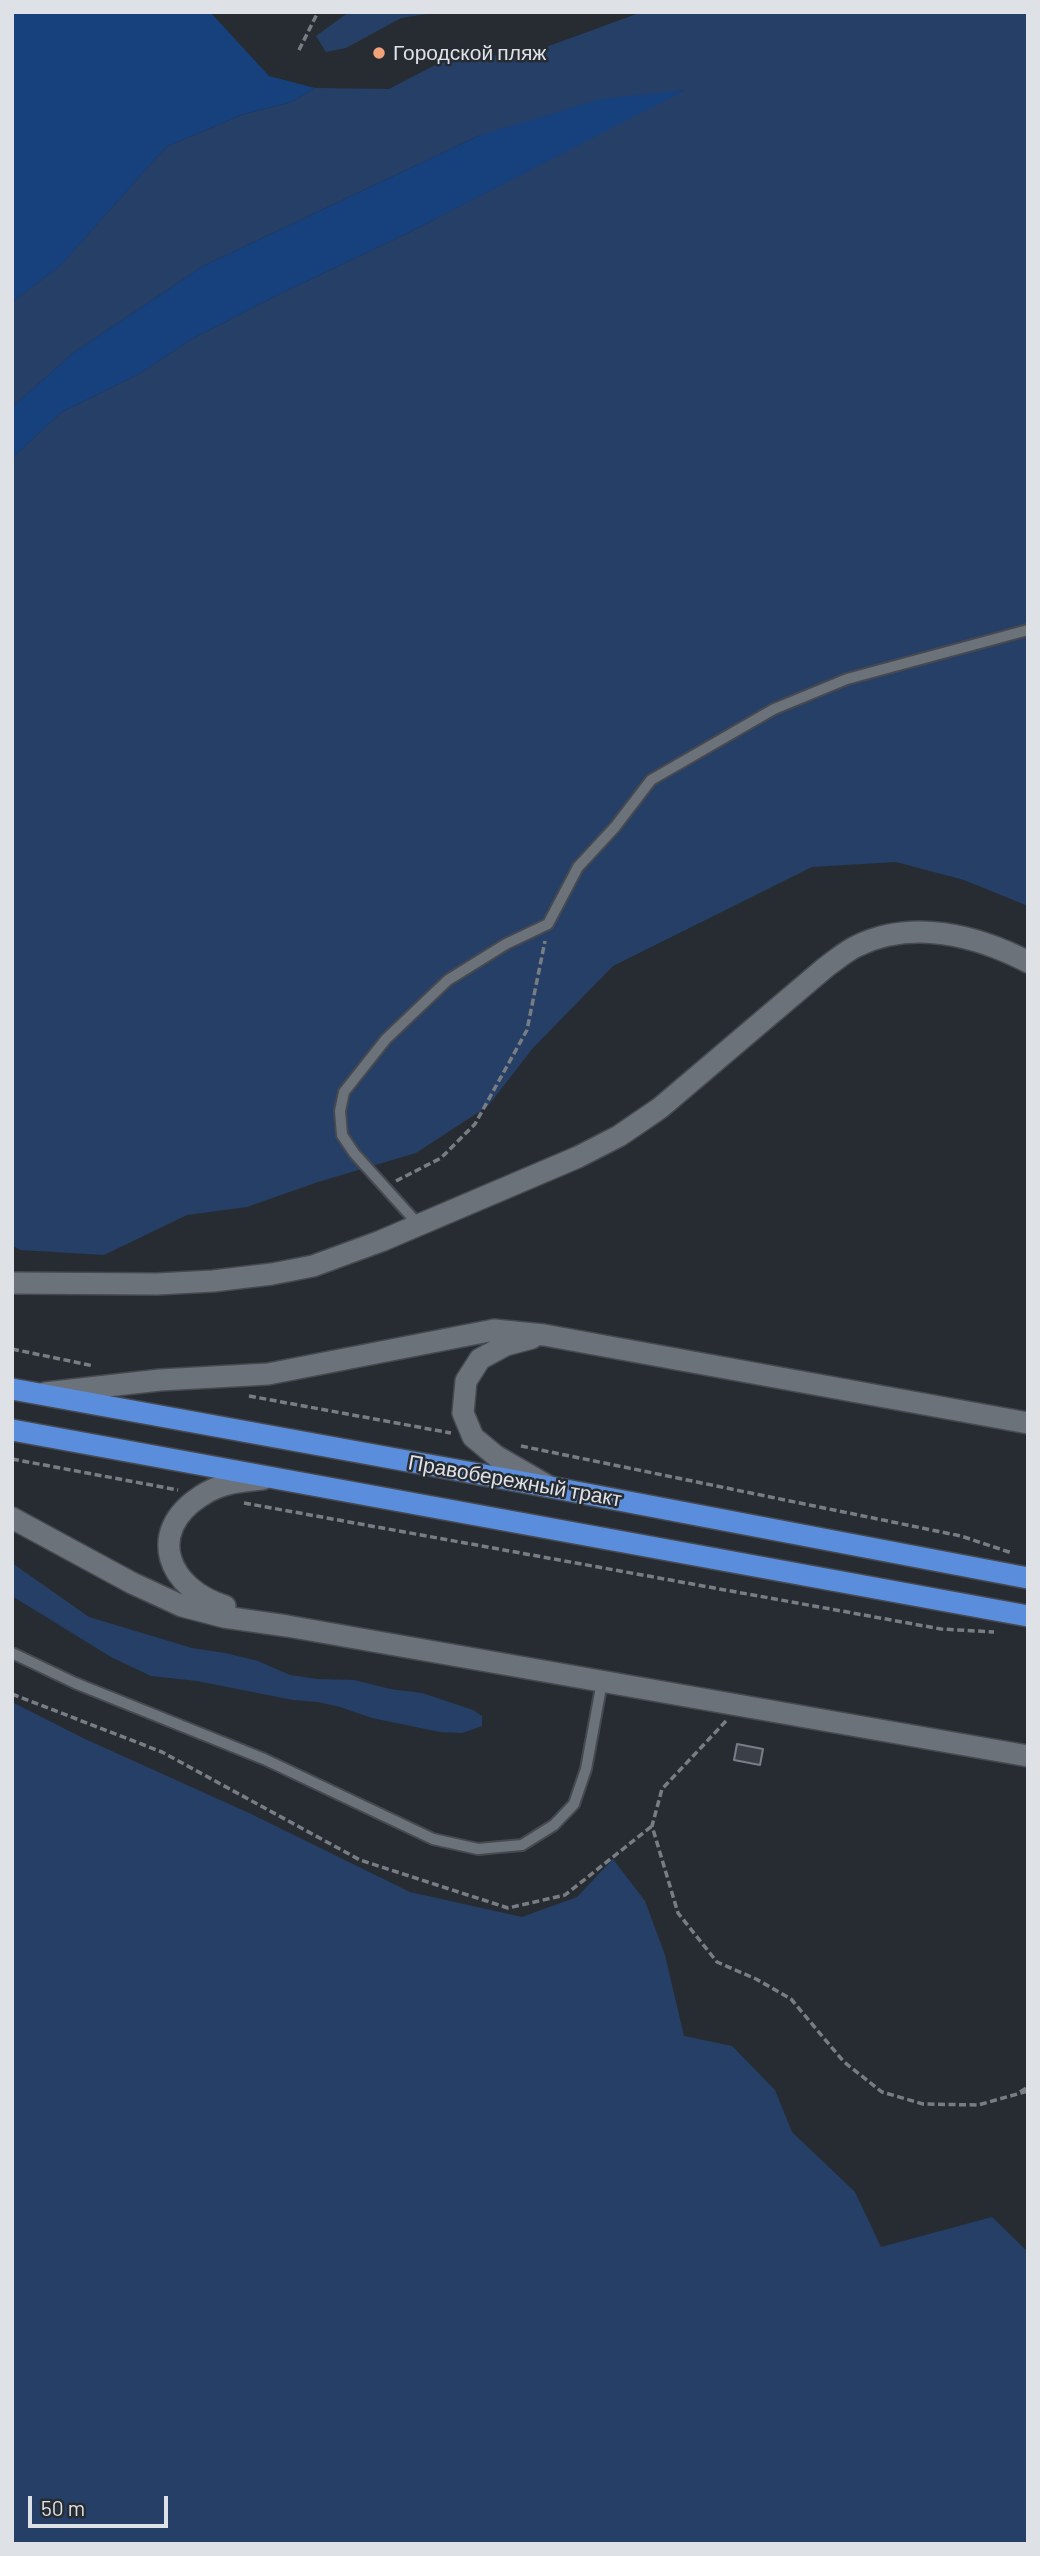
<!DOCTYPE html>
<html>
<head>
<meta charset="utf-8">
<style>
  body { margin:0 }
  #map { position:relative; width:1040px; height:2556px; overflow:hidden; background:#272c33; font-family:Barlow,sans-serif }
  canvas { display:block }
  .frame { position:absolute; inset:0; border:14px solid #dee1e6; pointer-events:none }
  .scale { position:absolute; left:28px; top:2496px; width:140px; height:32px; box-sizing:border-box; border:4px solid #dee1e6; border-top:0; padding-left:9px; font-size:21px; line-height:24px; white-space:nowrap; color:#dee1e6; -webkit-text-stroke:5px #272c33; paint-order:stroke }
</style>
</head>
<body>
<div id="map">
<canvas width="1040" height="2556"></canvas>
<div class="frame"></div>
<div class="scale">50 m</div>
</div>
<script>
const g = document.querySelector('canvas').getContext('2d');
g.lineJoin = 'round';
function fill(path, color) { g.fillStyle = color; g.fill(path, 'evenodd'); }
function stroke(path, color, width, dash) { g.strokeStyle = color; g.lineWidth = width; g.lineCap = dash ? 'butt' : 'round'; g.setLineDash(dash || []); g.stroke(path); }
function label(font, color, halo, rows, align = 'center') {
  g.font = font + ' Barlow,sans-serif'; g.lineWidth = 5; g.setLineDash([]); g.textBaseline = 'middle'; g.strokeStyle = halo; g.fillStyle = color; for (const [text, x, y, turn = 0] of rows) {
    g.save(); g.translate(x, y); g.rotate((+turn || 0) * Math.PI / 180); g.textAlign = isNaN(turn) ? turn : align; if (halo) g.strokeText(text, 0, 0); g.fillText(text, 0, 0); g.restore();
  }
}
fill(new Path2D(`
  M349,12H440L401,18L346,48L326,52L316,36Z
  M642,12H1028V906L964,880L896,862L812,867L613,966L533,1048L488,1106L416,1153L318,1182L247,1207L187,1215L104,1255L20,1250L12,1245V458L62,412L139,374L192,339L278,295L412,231L683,90L478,136L203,266L73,353L12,407V302L60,266L166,147L244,114L292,102L315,88L389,89L441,62L538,50Z
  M12,1563L89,1617L192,1648L225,1653L258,1661L290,1675L317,1679L354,1680L390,1689L422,1693L473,1710L482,1716V1726L462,1733L440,1732L372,1718L340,1707L318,1702L293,1700L197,1681L151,1676L111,1657L12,1596Z
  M12,1702L85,1739L249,1813L410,1892L522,1917L577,1897L613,1859L645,1901L665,1955L684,2036L732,2046L775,2090L792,2132L855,2192L881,2247L992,2217L1028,2252V2544H12Z`), '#263f66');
fill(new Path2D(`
  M12,12H210L269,76L315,88L292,102L244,114L166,147L60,266L12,302Z
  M686,90L412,231L278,295L192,339L139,374L62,412L12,458V407L73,353L203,266L478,136L600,99Z`), '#17417d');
const building = new Path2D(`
  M737,1744L763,1749L760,1765L734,1760Z`);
fill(building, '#3b4048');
stroke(building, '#787e87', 2);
const service = new Path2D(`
  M418,1224L354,1153L342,1135L340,1111L344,1092L386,1039L448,980L506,944L548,924L578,867L615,827L651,780L774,709L847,679L1028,630
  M12,1653L75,1683L264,1759L433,1839L478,1849L522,1845L554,1825L574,1804L586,1769L602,1682`);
const tertiary = new Path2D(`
  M12,1283L157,1284L213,1281L272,1274L313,1266L381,1241L578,1157L619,1136L660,1108L826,967C836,960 846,951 857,946C912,919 976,935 1028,962
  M532,1338L506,1345L480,1359L466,1381L463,1413L473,1437L496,1456L548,1486
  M45,1393L160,1380L268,1374L494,1330L544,1335L1028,1423
  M12,1518L132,1583L182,1606L224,1617L287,1626L1028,1756
  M225,1606C168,1589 145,1532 201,1496C220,1483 241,1481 263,1479`);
const trunk = new Path2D(`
  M12,1389L550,1487L1028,1578
  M12,1430L1028,1616`);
stroke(service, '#464950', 14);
stroke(tertiary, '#464950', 24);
stroke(trunk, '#464950', 24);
stroke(new Path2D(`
  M299,50L318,12
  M396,1181L441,1158L475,1124L527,1030L545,941
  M12,1349L94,1366
  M249,1396L451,1433
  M521,1446L961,1536L1012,1553
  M12,1459L178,1490
  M244,1503L941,1629L994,1632
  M12,1694L162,1752L360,1860L508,1908L565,1895L652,1826
  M726,1721L662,1789L652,1826L678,1913L717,1962L756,1979L791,1999L844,2062L882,2092L923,2104L978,2105L1028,2091
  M1020,2092L1028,2087`), '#787d83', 3.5, [7, 3.5]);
stroke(service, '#6c727a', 10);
stroke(tertiary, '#6c727a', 21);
stroke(trunk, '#5a8edc', 21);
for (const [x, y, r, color] of [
  [379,53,7,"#f0a279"]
]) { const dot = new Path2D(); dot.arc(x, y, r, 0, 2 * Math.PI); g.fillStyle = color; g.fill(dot); stroke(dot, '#272c33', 2.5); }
label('21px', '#dee1e6', '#272c33', [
  ["Городской пляж",393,53]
], 'left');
label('21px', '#dee1e6', '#272c33', [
  ["Правобережный тракт",515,1481,10]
]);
</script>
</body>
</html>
